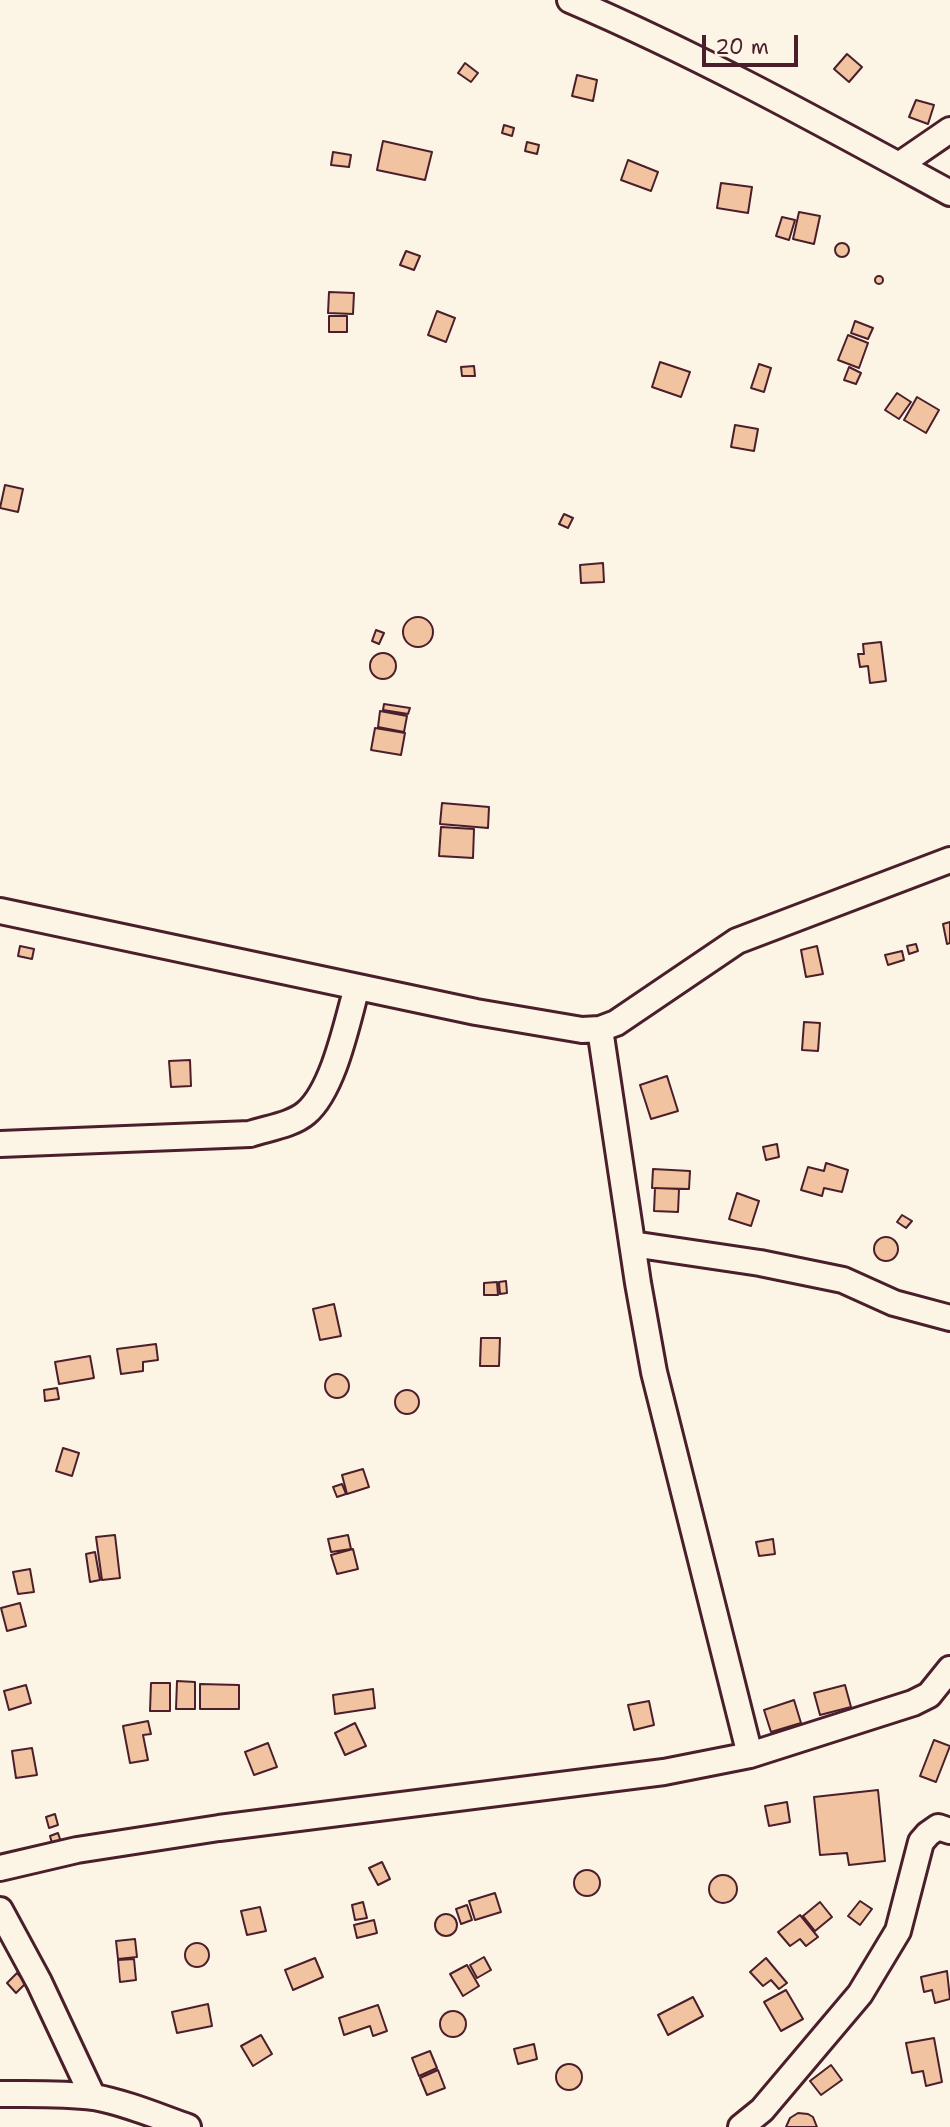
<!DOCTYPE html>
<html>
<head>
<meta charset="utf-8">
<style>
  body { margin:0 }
  #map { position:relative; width:950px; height:2127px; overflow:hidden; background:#fcf5e5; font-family:"Shantell Sans",sans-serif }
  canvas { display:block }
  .scale { position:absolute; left:702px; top:35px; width:96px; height:32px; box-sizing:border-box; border:4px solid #4a1f2b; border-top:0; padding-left:9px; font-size:21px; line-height:24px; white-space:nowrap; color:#4a1f2b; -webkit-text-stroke:5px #fcf5e5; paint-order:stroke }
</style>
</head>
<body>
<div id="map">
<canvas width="950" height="2127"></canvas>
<div class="scale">20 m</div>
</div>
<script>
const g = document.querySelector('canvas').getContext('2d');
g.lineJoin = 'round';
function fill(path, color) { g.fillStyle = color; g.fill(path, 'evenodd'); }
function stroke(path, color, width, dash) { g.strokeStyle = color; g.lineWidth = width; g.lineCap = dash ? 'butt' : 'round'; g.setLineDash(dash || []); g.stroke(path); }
const building = new Path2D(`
  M847,54L862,67L849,82L834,69Z
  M465,63L478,73L471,82L458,73Z
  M577,75L597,80L593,101L572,96Z
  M916,100L934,105L928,124L909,117Z
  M504,125L514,128L512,136L502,133Z
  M383,141L432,152L425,180L377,170Z
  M527,142L539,145L537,154L525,151Z
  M333,152L351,155L349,167L331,165Z
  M628,160L658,172L651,191L621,180Z
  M721,183L752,187L748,213L717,208Z
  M799,212L820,216L814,244L793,239Z
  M782,217L795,220L789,240L776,236Z
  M835 250a7 7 0 1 1 14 0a7 7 0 1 1-14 0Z
  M406,251L420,256L414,270L400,265Z
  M875 280a4 4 0 1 1 8 0a4 4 0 1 1-8 0Z
  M329,292L354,293L353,314L328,313Z
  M437,311L455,318L446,342L428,335Z
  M329,316H347V332H329Z
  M855,321L873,328L868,339L851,333Z
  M848,335L868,343L859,368L838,360Z
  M660,362L690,372L681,397L652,387Z
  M759,364L771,368L764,392L751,388Z
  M474,366L475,376H462L461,367Z
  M849,367L861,373L856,384L844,380Z
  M897,393L911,402L899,419L885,410Z
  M917,397L939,410L926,433L904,420Z
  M735,425L758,429L754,451L731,447Z
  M5,485L23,489L18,512L0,508Z
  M564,514L573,518L568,528L559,524Z
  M603,563L604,582L581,583L580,565Z
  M403 632a15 15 0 1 1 30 0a15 15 0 1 1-30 0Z
  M376,630L384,633L379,644L372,641Z
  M881,642L886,681L870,683L868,666L860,667L858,654H864L863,644Z
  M370 666a13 13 0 1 1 26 0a13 13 0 1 1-26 0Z
  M384,704L410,708L408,714L383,710Z
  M380,711L407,716L404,732L378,727Z
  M375,728L405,733L401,755L371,750Z
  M442,803L489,807L488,828L440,824Z
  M441,827L474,829L473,858L439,856Z
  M950,922V943L947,944L943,924Z
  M916,944L918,951L909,954L907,946Z
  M20,946L34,949L32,959L18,956Z
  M817,946L823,974L806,977L801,950Z
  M902,951L904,960L888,965L885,955Z
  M804,1022L820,1023L818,1051L802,1050Z
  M190,1060L191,1086L171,1087L169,1061Z
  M667,1076L678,1111L651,1119L640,1085Z
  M777,1144L779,1157L766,1160L763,1147Z
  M826,1163L848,1170L842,1192L824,1188L822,1196L801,1190L808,1167L824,1171Z
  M653,1169L690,1171L689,1189L652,1188Z
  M655,1188L679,1189L678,1212L654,1211Z
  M737,1193L759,1201L751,1226L729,1219Z
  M902,1215L912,1221L906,1228L897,1222Z
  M874 1249a12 12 0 1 1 24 0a12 12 0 1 1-24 0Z
  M506,1281L507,1293L500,1294L499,1282Z
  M497,1282L498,1295H484V1283Z
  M334,1304L341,1336L320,1340L313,1309Z
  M481,1338H500L499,1366H480Z
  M156,1344L158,1360L143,1362V1371L121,1374L117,1349Z
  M90,1356L94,1378L59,1384L55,1362Z
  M325 1386a12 12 0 1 1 24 0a12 12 0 1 1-24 0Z
  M57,1388L59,1399L45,1401L44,1390Z
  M395 1402a12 12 0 1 1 24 0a12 12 0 1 1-24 0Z
  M63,1448L79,1453L72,1476L56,1471Z
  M363,1469L369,1487L347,1494L342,1475Z
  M342,1484L346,1494L337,1497L333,1487Z
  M115,1535L120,1578L102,1580L96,1537Z
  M348,1535L351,1549L331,1552L328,1539Z
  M773,1539L775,1554L759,1556L756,1542Z
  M353,1549L358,1569L337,1574L331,1555Z
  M95,1552L100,1580L90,1582L86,1554Z
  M30,1569L34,1592L18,1594L13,1572Z
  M20,1603L26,1626L7,1631L1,1608Z
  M177,1681L195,1682V1709H176Z
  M151,1683H170V1711H150Z
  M200,1684L239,1685V1709H200Z
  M26,1685L31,1703L9,1710L4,1691Z
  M845,1685L851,1707L820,1715L814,1693Z
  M373,1689L375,1708L335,1714L333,1695Z
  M794,1700L801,1723L771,1732L764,1710Z
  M649,1701L654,1725L634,1730L628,1705Z
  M148,1721L151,1734L143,1735L148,1760L130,1763L123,1726Z
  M355,1723L366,1746L345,1755L335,1733Z
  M934,1740L950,1746L936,1782L920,1776Z
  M268,1743L277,1767L254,1775L245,1752Z
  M32,1748L37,1775L16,1778L12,1751Z
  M878,1790L885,1861L849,1865L847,1853L820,1855L814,1797Z
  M787,1802L790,1822L769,1826L765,1806Z
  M55,1814L58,1825L49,1828L46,1817Z
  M58,1833L62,1845L53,1847L50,1836Z
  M382,1862L390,1879L378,1885L369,1868Z
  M574 1883a13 13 0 1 1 26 0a13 13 0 1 1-26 0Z
  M709 1889a14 14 0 1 1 28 0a14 14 0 1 1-28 0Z
  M495,1893L501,1912L475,1920L469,1901Z
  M860,1901L872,1909L860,1925L848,1916Z
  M363,1902L367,1918L355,1920L352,1905Z
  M820,1902L832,1917L815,1931L803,1916Z
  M467,1905L472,1920L461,1924L456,1909Z
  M260,1907L266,1931L247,1935L241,1911Z
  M435 1925a11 11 0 1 1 22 0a11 11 0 1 1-22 0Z
  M800,1915L818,1937L806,1946L800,1939L790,1946L778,1932Z
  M374,1920L377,1933L357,1938L354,1925Z
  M135,1939L137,1957L118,1959L116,1941Z
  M185 1955a12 12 0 1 1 24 0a12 12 0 1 1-24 0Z
  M484,1957L491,1970L477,1978L470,1965Z
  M315,1958L323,1977L293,1990L285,1970Z
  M766,1958L787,1983L779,1989L771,1980L763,1986L750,1972Z
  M134,1959L136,1980L120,1982L118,1960Z
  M467,1965L479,1986L463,1996L450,1974Z
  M947,1971L950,1999L935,2003L932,1990L924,1992L921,1977Z
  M17,1973L26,1983L16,1993L7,1983Z
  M786,1990L803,2019L781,2031L764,2002Z
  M693,1997L703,2016L668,2035L658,2015Z
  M208,2004L212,2026L177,2033L172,2012Z
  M378,2005L387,2031L373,2036L370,2026L344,2035L339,2018Z
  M440 2024a13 13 0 1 1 26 0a13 13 0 1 1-26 0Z
  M261,2035L272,2054L253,2066L241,2046Z
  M934,2038L942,2082L926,2086L923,2071L912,2073L906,2043Z
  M534,2044L537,2059L518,2064L514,2049Z
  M430,2051L437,2068L419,2076L412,2058Z
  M556 2077a13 13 0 1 1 26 0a13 13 0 1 1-26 0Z
  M831,2065L842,2080L821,2095L810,2081Z
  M438,2070L445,2088L427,2095L420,2078Z
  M798,2113L808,2114L813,2117L817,2127H786L790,2118Z`);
fill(building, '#f2c3a1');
stroke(building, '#4a1f2b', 2);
const street = new Path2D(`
  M570,0C701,56 825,125 950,193
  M899,165L950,130
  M0,911L476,1012L582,1030L600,1029L616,1023L737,941L950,860
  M600,1029L638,1283L654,1372L750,1755
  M0,1144L250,1134C268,1128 292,1125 306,1113C334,1089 347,1022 357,987
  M632,1244L760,1263L843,1280L894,1303L950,1318
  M0,1868L77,1850L219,1828L664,1772L750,1755L913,1703L929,1695L950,1669
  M0,1910L39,1982L93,2097
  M0,2094C31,2094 63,2093 94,2097C126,2103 157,2116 188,2127
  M741,2127L762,2110L860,1994L898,1931L921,1842L928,1834L938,1827L950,1831`);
stroke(street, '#4a1f2b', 30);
stroke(street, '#fcf5e5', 24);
</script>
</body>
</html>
